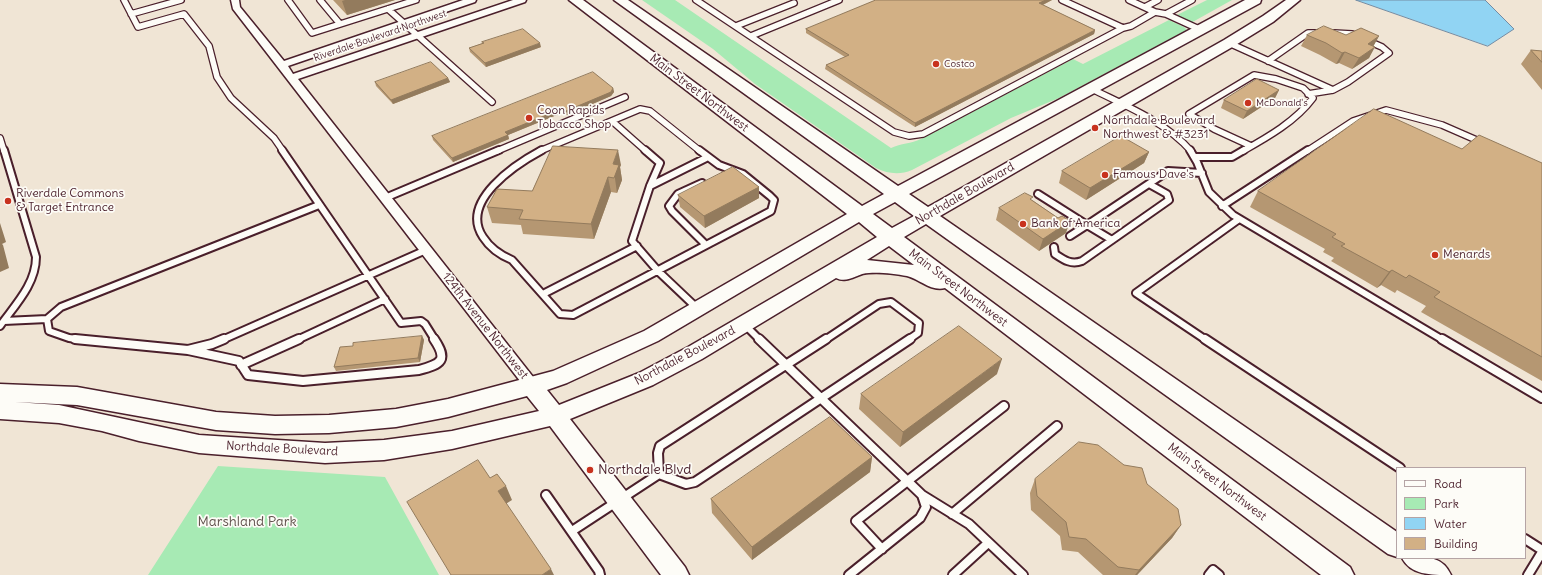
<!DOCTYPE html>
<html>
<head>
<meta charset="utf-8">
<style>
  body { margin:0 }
  #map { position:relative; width:1542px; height:575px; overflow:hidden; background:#f0e5d5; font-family:Delius,sans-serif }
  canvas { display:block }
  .legend { position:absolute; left:1396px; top:467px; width:130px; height:92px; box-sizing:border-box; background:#fdfcf7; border:1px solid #b5a4a5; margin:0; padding:5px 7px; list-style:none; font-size:12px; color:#4a1f2b }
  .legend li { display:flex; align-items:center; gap:8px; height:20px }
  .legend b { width:20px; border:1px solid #b5a4a5 }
</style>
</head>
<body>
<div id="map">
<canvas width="1542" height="575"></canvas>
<ul class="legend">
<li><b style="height:5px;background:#fdfcf7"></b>Road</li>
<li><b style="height:11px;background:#a7eab4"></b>Park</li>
<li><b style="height:11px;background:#91d4f3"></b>Water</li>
<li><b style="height:11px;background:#d2b085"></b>Building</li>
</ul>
</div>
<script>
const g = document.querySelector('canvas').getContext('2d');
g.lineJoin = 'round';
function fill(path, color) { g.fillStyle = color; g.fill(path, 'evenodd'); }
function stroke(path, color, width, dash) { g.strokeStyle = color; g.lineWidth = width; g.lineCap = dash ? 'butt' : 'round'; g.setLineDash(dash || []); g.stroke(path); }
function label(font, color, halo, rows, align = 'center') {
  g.font = font + ' Delius,sans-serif'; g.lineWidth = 3.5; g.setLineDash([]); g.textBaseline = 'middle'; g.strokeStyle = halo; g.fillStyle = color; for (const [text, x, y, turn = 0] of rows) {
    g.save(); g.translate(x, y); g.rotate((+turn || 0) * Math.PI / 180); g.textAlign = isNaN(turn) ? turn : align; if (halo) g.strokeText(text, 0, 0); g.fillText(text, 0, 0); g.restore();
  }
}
fill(new Path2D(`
  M642,0H675L891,148C901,143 911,144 921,139L1073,59L1083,64L1169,20L1184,27L1187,30L1059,98L1011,118L912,170C900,175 888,174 876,168L755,84L713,49Z
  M1207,0H1232L1189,24L1173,17Z
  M218,466L385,477L439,575H148Z`), '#a7eab4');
const water = new Path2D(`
  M1356,0H1485L1514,29L1488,46Z`);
fill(water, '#91d4f3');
stroke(water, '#758ca3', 1);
const laneFar2 = new Path2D(`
  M124,0L138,27L184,14L209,46L217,77L231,98L274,138L283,151
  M288,0L312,33L416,0
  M320,0L340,24
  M696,0L894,132L909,136L923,134L1123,28L1131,26L1155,12L1166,14L1192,0
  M1062,0L1123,28
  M1129,0L1155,12
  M1145,7L1158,0
  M388,9L492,102
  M131,14L181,0
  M1166,14L1201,30
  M736,26L794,3
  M1334,33L1352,34L1357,36
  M751,36L839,0
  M1229,43L1333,90L1308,94
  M1268,61L1308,33H1319
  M1092,89C1126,106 1166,122 1191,151
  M1333,90L1348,82L1389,53L1382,47L1366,40
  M612,121L646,151
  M0,138L4,151
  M497,151L625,97
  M540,151L640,109L650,111L700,151
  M1243,151C1268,137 1296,121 1313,98L1303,88L1276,79L1254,75L1189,114L1214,129L1251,146
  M1307,151L1353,121L1386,110L1442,125L1481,142`);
const laneFar1 = new Path2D(`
  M282,150L401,323L421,321L425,324L435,340
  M542,150C516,164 459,201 483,237C490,248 500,255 512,260L560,314L573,315L771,211L774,200L770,196L743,174L719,165L699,150
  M645,150L660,163L650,186L632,241L658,271L698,309
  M1190,150L1197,162L1209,192L1233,215L1443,340
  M1195,157H1232L1244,150
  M702,183L678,194L669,206L672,211L706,245
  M650,186L708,157
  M1038,194L1087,225L1168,171L1202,173
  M385,198L499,150
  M1222,206L1308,150
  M1070,236L1087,225L1112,240
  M1054,247L1055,254C1064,260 1071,265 1082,261L1169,200L1167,194L1149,184
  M543,294L637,246
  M4,321L47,319
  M744,324L760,340
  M0,326C15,305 36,284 36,257L4,150
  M84,340L69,338L49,331L47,319L61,307L319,205
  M222,340L426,250
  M297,340L385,299
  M825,340L879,304L891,302L919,323L918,333L908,340
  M1206,340L1136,293L1239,219`);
const lane = new Path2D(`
  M75,339L188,350L212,344L224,339
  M759,339L922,495L926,507L920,518L849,575
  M1205,339L1400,468
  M1442,339L1542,398
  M188,350L239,361L248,375L303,381L419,370C442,364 448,360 434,339
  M241,365L299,339
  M659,474L686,484L695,482L910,339
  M659,474L658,453L660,446L826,339
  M546,495L599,571L600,575
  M922,495L969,524L1023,575
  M952,514L1057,426
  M572,531L659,474
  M1525,539L1542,550
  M882,549L856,521L1004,406
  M953,575L988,543
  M1209,575L1213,570L1219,575
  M1528,575L1542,552`);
const street = new Path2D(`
  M231,0H239L240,7L284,61L463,0H476L475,2L288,66L293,74L513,0H526L525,2L298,79L537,382L539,386L537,390L532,392L527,390L233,9Z`);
const secondary = new Path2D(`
  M569,0H583L862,206L884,194L614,0H628L898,186L1245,0H1261L1260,3L909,194L928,207L1224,40L1263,16L1286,0H1300L1273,22L1234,46L940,216L1397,532V557L1388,554L926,224L904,237L1350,567L1354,575H1321L945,288C932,292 919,279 907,276C896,274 880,272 869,273C857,273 848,284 836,278L702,359L653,385L570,419L685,567L689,575H661L550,426L452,449L384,460L325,463L199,453L139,441L102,431L59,423L0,419V384L77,387L216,412L275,416L329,415L396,409L448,399L553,371L644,331L847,214ZM895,202L914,216L892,228L873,214ZM859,222L877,237L688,347L639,373L559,405L547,390L567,383L658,341ZM889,246L914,265L867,260ZM527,396L539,411L452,431L384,440L325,443L199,435L59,405L15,402L77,405L216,430L275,434L329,433L396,427L448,417Z
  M1402,558C1422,558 1441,553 1451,575C1430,575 1411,575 1402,558Z`);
stroke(laneFar2, '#4a1f2b', 8);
stroke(laneFar1, '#4a1f2b', 10);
stroke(lane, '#4a1f2b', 12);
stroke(street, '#4a1f2b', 3);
stroke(secondary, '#4a1f2b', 3);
stroke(laneFar2, '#fdfcf7', 5.5);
stroke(laneFar1, '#fdfcf7', 6);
stroke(lane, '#fdfcf7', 8);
fill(street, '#fdfcf7');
fill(secondary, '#fdfcf7');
fill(new Path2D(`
  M333,0H395L347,15Z
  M876,0H1052L1043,5L1095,30L1094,34L915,127L825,69L826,65L845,57L806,33V29Z
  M1307,35H1346L1379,36L1373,46L1369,58L1352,69L1339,63L1336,64L1320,55L1301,46Z
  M482,42L541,47L486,67L470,52L469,48L483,43Z
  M1531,50L1542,51V90L1521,64Z
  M448,78L450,82L393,104L376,86L375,82Z
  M613,88L614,92L611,96L567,115L564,112L508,135L509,139L453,162L433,140L432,136Z
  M1279,90L1275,98L1243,119L1221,108L1224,100Z
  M1462,149L1542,163V381L1421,312L1426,306L1397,290L1395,293L1381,285L1377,288L1331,261L1334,258L1323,252L1325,249L1250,207L1258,191Z
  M1149,152L1144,163L1086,200L1059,183L1062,171Z
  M621,165L620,167L622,180L617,193L611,192L594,239L523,234L521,225L492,223L487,207L532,191Z
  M759,187V198L705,228L680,207L678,195Z
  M1032,200L1058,218L1066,233L1039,251L996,220L999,208Z
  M422,336L424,340L420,362L336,371L334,367L353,346Z
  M997,374L900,447L859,409L861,394Z
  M872,457L870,472L752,560L712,513L711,499Z
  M1035,479L1147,484L1181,525L1172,538L1137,575H1103L1078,552L1062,550L1060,536L1031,510L1030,493Z`), '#b59772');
fill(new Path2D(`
  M345,0H395L347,15L342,1Z
  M1046,0H1052L1038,7L1039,3Z
  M1095,30L1094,34L915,127V123Z
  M1379,36L1373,47L1368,44Z
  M540,43L541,47L486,67L485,63Z
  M1375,47L1369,58L1352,69L1359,58Z
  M1345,52L1339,63L1336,64L1342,53Z
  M448,78L450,82L393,104L391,100Z
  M613,88L614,92L611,96L567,115L566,111Z
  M1279,90L1275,98L1243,119L1247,111Z
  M564,108V112L508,135L509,139L453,162L452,158L505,132Z
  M618,150L621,165L620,167L622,180L617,193L613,164Z
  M1149,152L1144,163L1086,200L1090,188Z
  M608,177L611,192L594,239L591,224Z
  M759,187V198L705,228L704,216Z
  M1070,221L1066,233L1039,251L1043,239Z
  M0,223L6,242L2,244L3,245L9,268L0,272Z
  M1392,270L1381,285L1377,288L1389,272Z
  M422,336L424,340L420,362L418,358Z
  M1002,359L997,374L900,447L903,432Z
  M872,457L870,472L752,560V547Z
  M506,486L512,500L504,505L498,491Z
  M1181,525L1172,538L1137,575H1135L1139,570Z
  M551,569L554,575H542Z`), '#937b5d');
const building = new Path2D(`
  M876,0H1046L1039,3L1095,30L915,123L826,65L849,55L806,29Z
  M1324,26L1346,35L1361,28L1379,36L1368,44L1375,47L1359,58L1345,52L1342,53L1326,43L1307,35Z
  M523,29L540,43L485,63L469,48L484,43L482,42Z
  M1531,50L1542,51V62Z
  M431,62L448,78L391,100L375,82Z
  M593,72L613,88L611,92L566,111L564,108L505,132L508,135L452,158L432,136Z
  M1257,79L1279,90L1247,111L1224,100Z
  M1374,109L1462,149L1479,135L1542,163V357L1434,297L1440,292L1409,275L1406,278L1392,270L1389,272L1341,246L1345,244L1332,237L1336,234L1258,191Z
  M1121,136L1149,152L1090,188L1062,171Z
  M553,146L618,150L613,164L619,165L614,178L608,177L591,224L519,219L523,210L487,207L497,189L532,191Z
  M733,167L759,187L704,216L678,195Z
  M1025,193L1033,197L1030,199L1058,218L1062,216L1070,221L1043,239L999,208Z
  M959,326L1002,359L903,432L861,394Z
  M422,336L418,358L334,367L340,347L353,346V343Z
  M830,417L872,457L752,547L711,499Z
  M1079,442L1098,445L1124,465L1142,468L1147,484L1178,509L1181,525L1139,570L1118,567L1086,539L1069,537L1066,522L1037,496L1035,479Z
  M478,460L490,478L497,474L506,486L498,491L551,569L542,575H451L407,502Z`);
fill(building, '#d2b085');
stroke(building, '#937b5d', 1);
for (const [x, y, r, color] of [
  [936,64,4,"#c8321e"],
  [1248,103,4,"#c8321e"],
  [529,118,4,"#c8321e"],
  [1095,128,4,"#c8321e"],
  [1105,175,4,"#c8321e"],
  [8,201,4,"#c8321e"],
  [1023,224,4,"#c8321e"],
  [1435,255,4,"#c8321e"],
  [590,470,4,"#c8321e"]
]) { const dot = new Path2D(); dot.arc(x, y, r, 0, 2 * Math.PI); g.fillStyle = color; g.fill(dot); stroke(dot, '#fdfcf7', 1.5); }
label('10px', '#4a1f2b', '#fdfcf7', [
  ["Riverdale Boulevard Northwest",380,36,-19]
]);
label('10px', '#4a1f2b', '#fdfcf7', [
  ["Costco",944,64],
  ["McDonald's",1256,103]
], 'left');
label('12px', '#4a1f2b', '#fdfcf7', [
  ["Main Street Northwest",699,93,37],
  ["Northdale Boulevard",965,194,-30],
  ["Main Street Northwest",958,288,37],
  ["124th Avenue Northwest",485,326,52],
  ["Northdale Boulevard",685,356,-28],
  ["Northdale Boulevard",282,449,3],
  ["Main Street Northwest",1217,482,37]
]);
label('12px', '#4a1f2b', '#fdfcf7', [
  ["Coon Rapids",537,111],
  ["Tobacco Shop",537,125],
  ["Northdale Boulevard",1103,121],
  ["Northwest & #3231",1103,135],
  ["Famous Dave's",1113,175],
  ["Riverdale Commons",16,194],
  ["& Target Entrance",16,208],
  ["Bank of America",1031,224],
  ["Menards",1443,255]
], 'left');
label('14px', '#4a1f2b', '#fdfcf7', [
  ["Northdale Blvd",598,470]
], 'left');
label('14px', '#61524d', '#fdfcf7', [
  ["Marshland Park",247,522]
]);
</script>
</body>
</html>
